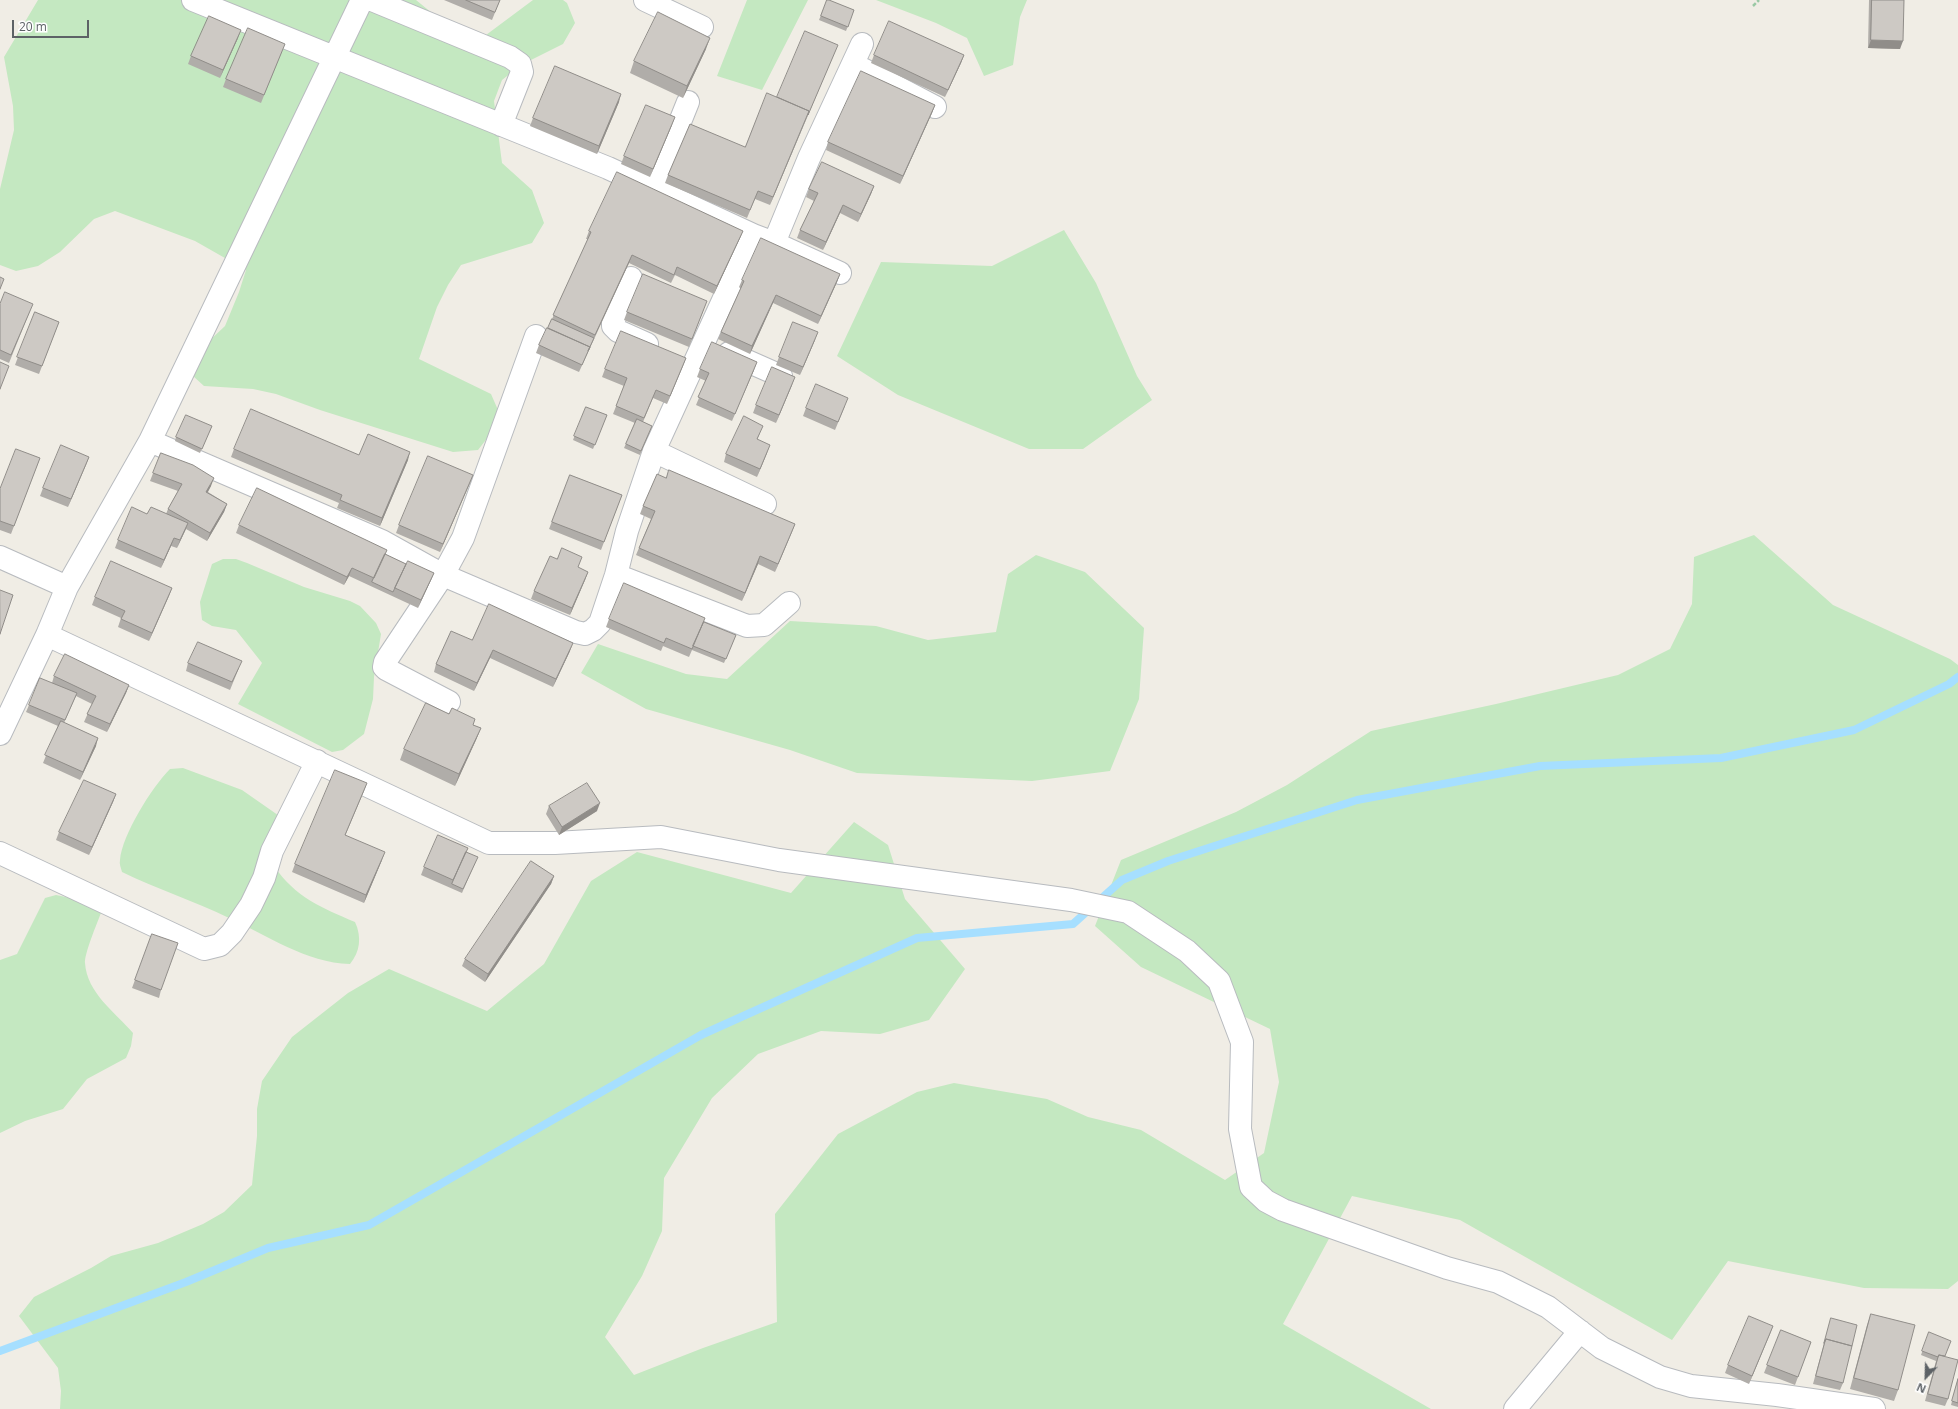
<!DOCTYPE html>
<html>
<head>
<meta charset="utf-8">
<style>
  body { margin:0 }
  #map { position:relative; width:1958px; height:1409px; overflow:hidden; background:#f0ede5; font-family:"Open Sans",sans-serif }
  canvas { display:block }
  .north { position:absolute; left:1906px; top:1357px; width:40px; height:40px; -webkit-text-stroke:3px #fff; paint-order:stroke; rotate:203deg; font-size:11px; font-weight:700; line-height:16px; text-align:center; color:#5d6266 }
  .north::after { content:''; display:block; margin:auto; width:14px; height:18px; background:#5d6266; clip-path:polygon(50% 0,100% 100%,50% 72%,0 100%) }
  .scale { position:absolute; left:12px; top:20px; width:77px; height:18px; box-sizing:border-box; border:2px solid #5d6266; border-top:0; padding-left:5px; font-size:12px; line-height:14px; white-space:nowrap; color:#5d6266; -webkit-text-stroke:3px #fff; paint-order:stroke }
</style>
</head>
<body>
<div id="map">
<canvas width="1958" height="1409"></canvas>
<div class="north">N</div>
<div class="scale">20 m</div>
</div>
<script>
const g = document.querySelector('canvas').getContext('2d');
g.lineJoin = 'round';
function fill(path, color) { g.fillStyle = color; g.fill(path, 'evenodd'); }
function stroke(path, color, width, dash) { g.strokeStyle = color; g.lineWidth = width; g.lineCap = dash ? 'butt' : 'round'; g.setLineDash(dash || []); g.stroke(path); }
fill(new Path2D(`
  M38,0H416L443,22L476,39L486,35L533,0H563L567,3L575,23L563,44L521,65L502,80L494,101L502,163L532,190L544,223L532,243L461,265L448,285L437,307L419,359L491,394L498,410L492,432L478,450L453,452L320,410L276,394L253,389L204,386L193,376L208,342L225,326L239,292L246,270L195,241L115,211L94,219L60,252L38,266L16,271L0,265V189L14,130L13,106L4,57Z
  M747,0H808L762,90L717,76Z
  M876,0H1027L1020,17L1013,65L984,76L967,38L936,23Z
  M1064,230L1096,283L1137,376L1152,400L1083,449H1029L898,395L837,356L881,262L992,266Z
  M1754,535L1833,605L1950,659L1958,665V1281L1948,1289L1864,1288L1728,1261L1672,1340L1460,1220L1352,1196L1283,1324L1431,1409H60L61,1391L58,1368L19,1316L34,1297L91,1268L111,1256L158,1243L203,1224L224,1212L252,1185L257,1136V1109L262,1081L292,1037L348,993L389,969L487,1011L544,964L591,881L637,852L791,893L854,822L888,845L905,899L965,969L929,1020L880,1034L821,1031L758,1054L712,1098L664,1178L662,1231L642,1276L605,1337L634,1375L703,1348L777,1322L775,1214L838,1134L917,1092L954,1083L1047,1099L1088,1117L1141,1130L1225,1180L1264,1153L1279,1082L1270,1029L1141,967L1095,926L1121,860L1236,812L1287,785L1371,731L1496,704L1618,675L1670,649L1692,604L1694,557Z
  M1036,555L1085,572L1144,628L1139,699L1110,771L1032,781L857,773L790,750L646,709L581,673L598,644L686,674L727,679L790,621L876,626L928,640L996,632L1008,574Z
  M223,559H236L247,563L304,587L350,601L360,606L376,623L381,634L374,677L373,699L364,734L343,750L332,752L238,704L262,663L236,630L212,626L202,620L200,602L212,564Z
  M183,768L242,790L285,820L274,866C295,897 322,908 355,922C362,937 360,952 350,964C306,963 267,935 229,918C194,901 157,889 122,872C121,868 119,864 120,860C122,835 152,787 170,769Z
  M56,895C73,898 87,904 101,913C97,923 84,955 85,963C87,993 115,1012 133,1033L131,1046L126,1058L87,1079L63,1109L25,1121L0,1133V960L17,954L45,898Z`), '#c4e8c1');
stroke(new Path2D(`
  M0,1351L186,1282L268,1248L369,1225L701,1035L917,938L1073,924L1122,880L1168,861L1357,800L1540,766L1721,758L1854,730L1949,684L1958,677`), '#a6dfff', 8);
const minor = new Path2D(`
  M372,0L510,57L520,64L522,72L501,125
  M645,0L702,27
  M853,64L935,107
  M653,189L688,102
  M753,235L774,243L809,158L862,44
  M774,243L840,273
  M631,278L613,322V326L618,331L647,344
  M729,353L781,376
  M150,441L382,541L443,575L576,632L585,634L593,630L600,623L616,575L627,531L654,451L753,235L608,168L193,0
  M654,451L765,504
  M0,557L67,587
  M616,575L747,626L764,625L789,603
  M47,635L489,843H555L661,837L779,860L1071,900L1128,912L1187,951L1219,981L1242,1042L1240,1129L1251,1187L1266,1201L1283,1210L1447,1268L1498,1282L1548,1307L1602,1348L1660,1377L1691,1386L1777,1395L1874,1409
  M449,702L386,669L384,667L385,662L443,575L463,538L536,336
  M0,734L47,635L67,587L150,441L362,0
  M0,853L204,949L220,945L232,933L251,905L264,878L272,851L317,761
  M1515,1409L1580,1331`);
stroke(minor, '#b8bbbf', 24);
stroke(new Path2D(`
  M1753,6L1759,0`), '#9ac9a4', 2.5, [4, 2]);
stroke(minor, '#fff', 22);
fill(new Path2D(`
  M444,0H500L492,20Z
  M827,0L854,10L846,31L819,20Z
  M1869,0H1904L1900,49L1868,48Z
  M238,38L220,78L188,64L191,56Z
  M706,49L683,98L630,73L634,61Z
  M836,49L770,205L755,199L747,218L665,183L668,175L745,147L777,97Z
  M282,51L261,103L223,87L226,79Z
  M874,55H964L961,63L945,97L871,63Z
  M619,102L597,154L530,126L533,118Z
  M935,105L932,113L900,184L826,150L828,142Z
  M672,125L650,177L621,164L624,156Z
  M874,186L871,194L858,222L840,213L823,250L797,238L800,230L814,201L806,197L809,189Z
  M589,231H743L740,238L714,294L675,275L671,283L629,263L579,372L536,353L539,345L548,328L588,239H586Z
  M840,274L837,282L818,324L773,303L750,354L718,339L721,332L741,289L739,287L742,280Z
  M0,304L30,311L9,363L0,359Z
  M704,309L689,347L624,320L627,312Z
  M35,312L59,322L39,374L15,365Z
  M815,340L800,375L776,365L779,357Z
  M686,358L667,404L653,398L643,422L652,426L640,455L624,448L635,423L613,414L624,386L602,377L605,369Z
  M700,369L754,370L732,421L696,405L706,381L697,377Z
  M792,385L776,423L753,413L756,405Z
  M845,406L835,430L803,416L806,408Z
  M586,407L607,415L593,449L573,440Z
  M212,426L200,453L175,441L176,437Z
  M760,433L757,440L767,453L757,477L724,462L726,454Z
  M234,449L359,455L408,460L380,526L337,508L339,503L231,457Z
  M161,453L211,486L208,492L227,504L224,512L207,541L186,529L177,548L171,546L161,568L115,548L118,540L147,514H166L168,509L178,491L150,481Z
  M89,457L68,507L40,496L43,488Z
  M40,458L11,534L0,530V489Z
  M473,475L440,552L396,533L399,525Z
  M570,475L622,495L601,550L549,529Z
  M666,478L795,524L775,572L758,564L742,601L636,555L651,519L640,514L643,506Z
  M239,525L385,554L406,564L434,573L431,580L418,608L349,576L344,585L236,533Z
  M578,568L588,572L585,580L570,615L531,599L534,591Z
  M172,588L149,641L118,627L121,618L92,605L95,597Z
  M609,619L704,622L736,635L724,663L692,650L689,657L663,646L661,651L606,627Z
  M472,640L570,651L553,687L490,658L474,691L434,672L436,664Z
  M188,663L239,668L230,690L186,671Z
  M54,676L129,685L126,693L107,732L84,722L92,704L76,696L64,723L96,746L80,780L43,763L58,726L26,712L29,705L52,683Z
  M473,725L481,728L476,740L455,786L400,760L404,749Z
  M367,783L345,835L382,860L364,903L292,872L295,864Z
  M116,794L113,802L89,855L56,840L59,832Z
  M549,806L597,811L559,835L546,814Z
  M468,848L466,852L476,861L462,893L421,875L424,867Z
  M554,876L551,884L485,982L462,966L465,959Z
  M152,934L161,990L159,998L132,988Z
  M1871,1314L1898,1390L1894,1401L1850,1389L1867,1325Z
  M1831,1318L1843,1383L1840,1390L1813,1384Z
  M1773,1326L1749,1384L1725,1373L1728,1365Z
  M1781,1330L1811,1342L1795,1385L1764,1373Z
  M1929,1332L1945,1356L1948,1399L1945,1406L1925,1401L1936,1361L1921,1355Z
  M1958,1378V1407L1951,1405Z`), '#b0ada9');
fill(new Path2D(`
  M241,30L238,38L220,78L223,70Z
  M710,38L706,49L683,98L687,86Z
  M1871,40L1903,41L1900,49L1868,48Z
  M836,49L770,205L773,197Z
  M964,55L961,63L945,97L948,90Z
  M621,94L619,102L597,154L599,146Z
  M935,105L932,113L900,184L903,176Z
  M675,117L672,125L650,177L653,169Z
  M874,186L871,194L858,222L861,214Z
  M843,205L840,213L823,250L826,242Z
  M743,231L740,238L714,294L717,286Z
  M632,255L629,263L592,342L595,335Z
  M840,274L837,282L818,324L821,316Z
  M776,295L773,303L750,354L752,346Z
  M818,332L815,340L800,375L803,367Z
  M686,358L683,366L667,404L670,396Z
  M757,362L754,370L732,421L735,414Z
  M795,377L792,385L776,423L779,415Z
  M770,445L767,453L757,477L760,469Z
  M410,452L408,460L380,526L382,518Z
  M89,457L86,465L68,507L71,499Z
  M473,475L470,483L440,552L443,544Z
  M214,478L211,486L203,500L206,492Z
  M227,504L224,512L207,541L210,533Z
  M188,523L185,531L177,548L180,540Z
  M795,524L792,532L775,572L778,564Z
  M174,538L171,546L161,568L164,560Z
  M760,556L758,564L742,601L745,593Z
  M352,568L349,576L344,585L347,577Z
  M588,572L585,580L570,615L572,608Z
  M434,573L431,580L418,608L421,600Z
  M172,588L169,596L149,641L152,633Z
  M573,643L570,651L553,687L556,679Z
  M493,650L490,658L474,691L477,683Z
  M129,685L126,693L107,732L110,724Z
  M481,728L476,740L455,786L459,774Z
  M98,738L96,746L80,780L83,772Z
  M367,783L364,791L342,843L345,835Z
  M116,794L113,802L89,855L92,847Z
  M600,803L597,811L559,835L562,827Z
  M385,852L382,860L364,903L366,895Z
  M554,876L551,884L485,982L488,974Z
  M1773,1326L1770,1334L1749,1384L1752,1376Z`), '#908d89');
const building = new Path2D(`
  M466,0H500L495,12Z
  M827,0H829L854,10L848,27L821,16Z
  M1872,0H1904L1903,41L1871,40Z
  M658,12L710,38L687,86L634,61Z
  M209,16L241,30L223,70L191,56Z
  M889,21L964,55L948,90L874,55Z
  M248,28L285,44L264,95L226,79Z
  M805,31L838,45L808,115L809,111L777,97Z
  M555,66L621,94L599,146L533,118Z
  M861,71L935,105L903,176L828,142Z
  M767,93L809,111L773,197L758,191L750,210L668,175L690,124L745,147Z
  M646,105L675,117L653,169L624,156Z
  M822,162L874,186L861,214L843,205L826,242L800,230L818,193L809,189Z
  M617,172L743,231L717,286L677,267L674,275L632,255L595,335L553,315L591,232L589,231Z
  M761,238L840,274L821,316L776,295L752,346L721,332L744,281L742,280Z
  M643,274L707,301L692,339L627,312Z
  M0,277L4,279L0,289Z
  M5,292L33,304L11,355L0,350V304Z
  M35,312L59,322L42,366L17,357Z
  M552,319L594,338L588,351L590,347L548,328Z
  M793,322L818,332L803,367L779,357Z
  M547,328L590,347L582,365L539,345Z
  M621,331L686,358L670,396L656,390L644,418L616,406L627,378L605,369Z
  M712,342L757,362L735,414L698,397L709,373L700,369Z
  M0,362L9,366L0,389Z
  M772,367L795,377L779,415L756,405Z
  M816,384L848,398L838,422L806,408Z
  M586,407L607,415L595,445L574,436Z
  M251,409L359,455L368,434L410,452L382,518L340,500L342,495L234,449Z
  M186,415L212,426L202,449L176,437Z
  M744,416L763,426L757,439L770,445L760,469L726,454Z
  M637,419L652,426L641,451L626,444Z
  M61,445L89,457L71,499L43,488Z
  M16,449L40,458L14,526L0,521V489Z
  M161,453L193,465L214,478L206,492L227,504L210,533L168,509L182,484L153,473Z
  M428,456L473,475L443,544L399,525Z
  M669,470L795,524L778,564L760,556L745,593L639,548L655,511L643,506L657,474L666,478Z
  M570,475L622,495L604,542L552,522Z
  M257,488L387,550L374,578L352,568L347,577L239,525Z
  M132,507L147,514L151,507L188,523L180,540L174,538L164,560L118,540Z
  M562,548L582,557L578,567L588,572L572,608L534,591L550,556L557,559Z
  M385,554L406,564L393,592L372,582Z
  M111,561L172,588L152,633L121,619L125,611L95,597Z
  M408,561L434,573L421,600L395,588Z
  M624,583L705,618L692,649L666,638L664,643L609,619Z
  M0,590L13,595L0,634Z
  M489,604L573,643L556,679L493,650L477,683L436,664L451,631L472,640Z
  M704,622L736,635L726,659L693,646Z
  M198,642L242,661L232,682L188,663Z
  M65,654L129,685L110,724L87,714L96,696L54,676Z
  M40,678L77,693L65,720L29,705Z
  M426,703L449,714L452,708L475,719L473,725L481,728L459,774L404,749Z
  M61,721L98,738L83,772L45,755Z
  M335,770L367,783L345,835L385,852L366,895L295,864Z
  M84,780L116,794L92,847L59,832Z
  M587,783L600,803L562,827L549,806Z
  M438,835L468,848L453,880L424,867Z
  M466,852L478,857L463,889L452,884Z
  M531,861L554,876L488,974L465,959Z
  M152,934L178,943L161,990L135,980Z
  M1871,1314L1915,1325L1898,1390L1854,1378Z
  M1749,1316L1773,1326L1752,1376L1728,1365Z
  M1831,1318L1857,1325L1852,1346L1826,1339L1824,1343Z
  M1781,1330L1811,1342L1798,1377L1767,1365Z
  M1929,1332L1951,1341L1945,1356L1939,1355L1938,1357L1922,1351Z
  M1826,1339L1852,1346L1843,1383L1816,1376Z
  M1939,1355L1958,1360L1948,1399L1928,1394Z
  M1958,1379V1403L1952,1401Z`);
fill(building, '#cdc9c4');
stroke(building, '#908d89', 1);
</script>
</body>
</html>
